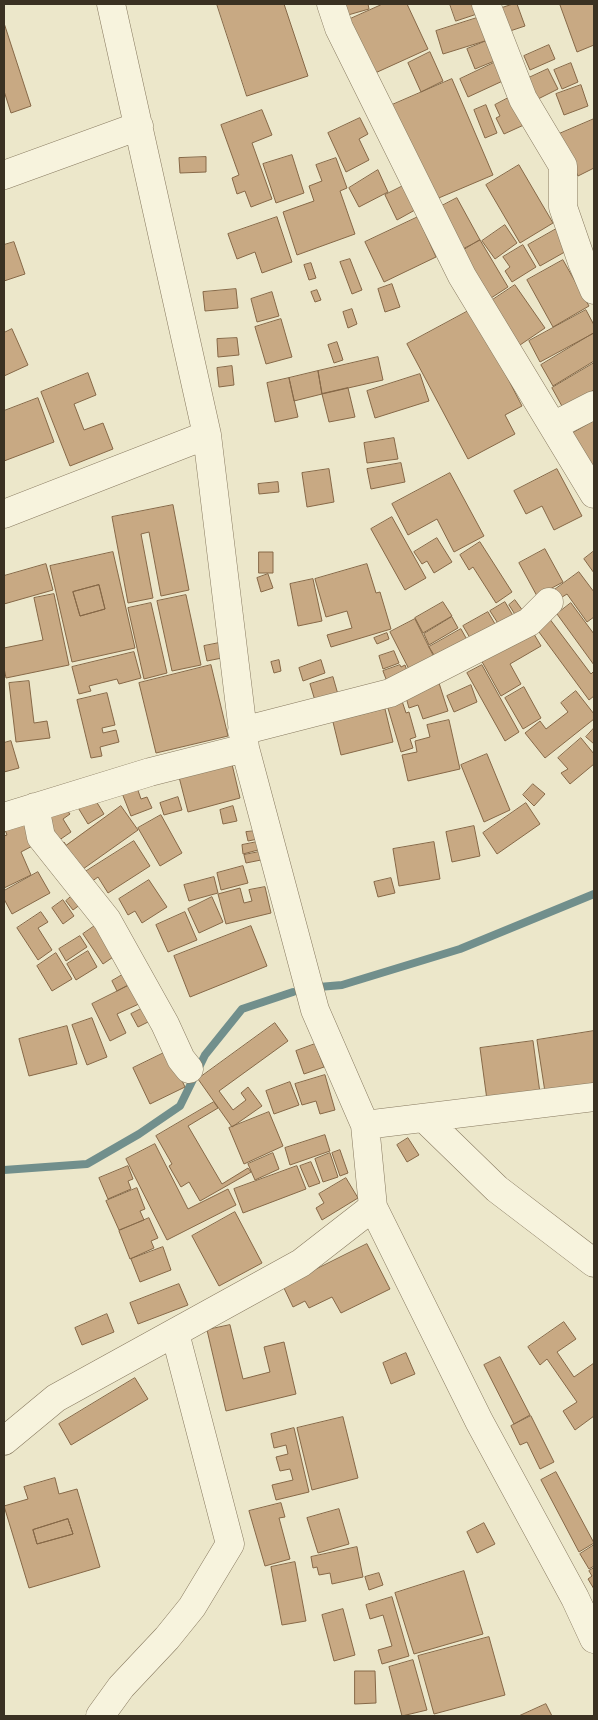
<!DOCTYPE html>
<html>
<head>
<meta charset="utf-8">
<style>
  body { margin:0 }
  #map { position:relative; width:598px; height:1720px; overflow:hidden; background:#ece7ca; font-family:"PT Serif",serif }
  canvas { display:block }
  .frame { position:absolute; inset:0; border:5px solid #3a3122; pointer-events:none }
</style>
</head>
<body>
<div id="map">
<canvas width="598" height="1720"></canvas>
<div class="frame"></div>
</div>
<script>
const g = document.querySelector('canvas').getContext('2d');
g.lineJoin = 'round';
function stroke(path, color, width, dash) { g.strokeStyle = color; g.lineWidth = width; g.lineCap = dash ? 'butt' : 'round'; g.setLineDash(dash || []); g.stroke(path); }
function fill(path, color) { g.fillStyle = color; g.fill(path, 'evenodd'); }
stroke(new Path2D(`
  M319,987L342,985L460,949L594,894
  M4,1170L87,1164L139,1134L180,1106L205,1055L242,1009L293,992`), '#718f8c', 8);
const building = new Path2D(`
  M217,4H284L308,76L247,96Z
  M345,4H368L369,9L348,15Z
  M383,4H407L428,49L373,74L348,20Z
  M450,4H477L480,13L456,21Z
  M513,4H517L525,26L501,34L493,11Z
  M565,4H594V45L577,52L560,5Z
  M480,17L488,40L443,54L436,31Z
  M4,23L31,106L11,113L4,91Z
  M489,40L497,60L475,69L467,49Z
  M549,45L555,59L530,70L524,56Z
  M430,52L443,81L421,92L408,63Z
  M498,61L507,79L468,97L460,79Z
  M571,63L578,82L562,89L554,70Z
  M548,69L558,89L530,103L520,82Z
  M452,79L493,175L434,200L392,105Z
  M581,85L588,106L564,115L556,94Z
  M512,96L526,124L504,134L496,118L500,116L495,105Z
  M486,105L497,133L485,138L474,110Z
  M262,110L272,135L252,143L272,199L251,207L245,191L237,194L232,178L239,175L221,125Z
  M360,118L368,134L359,139L369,160L346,172L328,133Z
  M594,119V168L578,176L559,134Z
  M292,155L304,193L276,203L263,164Z
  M206,157V172L180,173L179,158Z
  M336,158L347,188L340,191L355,234L297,255L283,212L314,201L309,186L322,181L316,165Z
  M519,165L553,223L520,243L486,185Z
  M378,170L388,192L359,207L349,188Z
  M403,186L415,210L397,220L385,195Z
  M457,198L480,240L459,251L436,209Z
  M277,217L292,262L262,273L255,252L237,259L228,234Z
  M418,217L436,257L384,282L365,242Z
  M505,225L517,243L495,259L482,241Z
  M558,228L570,249L540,266L528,245Z
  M480,240L508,287L488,300L459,253Z
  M14,242L25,274L4,281V245Z
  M523,245L536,267L512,282L505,271L510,267L503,257Z
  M350,259L362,290L352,294L340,262Z
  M563,260L589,306L553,327L527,280Z
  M311,263L316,278L309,280L304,265Z
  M392,284L400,307L385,312L378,289Z
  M515,285L545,328L520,345L491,301Z
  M236,289L238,308L205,311L203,292Z
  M317,290L321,300L315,302L311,292Z
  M272,292L279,316L257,322L251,299Z
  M352,309L357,324L348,328L343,312Z
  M472,309L522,406L505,415L515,434L468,459L407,344Z
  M586,310L594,325V333L540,362L529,341Z
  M281,319L292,357L266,364L255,327Z
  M12,329L28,365L4,376V333Z
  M594,333V361L553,386L541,365Z
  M237,338L239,355L218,357L217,339Z
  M337,342L343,360L334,363L328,345Z
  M378,357L383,380L322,394L318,371Z
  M594,363V390L563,408L552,388Z
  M232,366L234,385L219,387L217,368Z
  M318,371L322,394L294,401L289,378Z
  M88,373L96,395L74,404L84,430L103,423L113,449L70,466L41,392Z
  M420,374L429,401L375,418L367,391Z
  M289,378L298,417L275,422L267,383Z
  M348,388L355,417L329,422L322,394Z
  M38,398L54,442L4,461V411Z
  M594,421V470L573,433Z
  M394,438L398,459L367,463L364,443Z
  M401,463L405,482L371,489L367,469Z
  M329,469L334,502L307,507L302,473Z
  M557,469L582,516L554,530L542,506L526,514L514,491Z
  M450,473L484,536L454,552L437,519L408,535L392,504Z
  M278,482L279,492L259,494L258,484Z
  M173,505L189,590L161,596L149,532L141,534L153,598L128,603L112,517Z
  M392,517L426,578L405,590L371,529Z
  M437,538L452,562L434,573L427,561L422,564L414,552Z
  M480,542L512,592L496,603L473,567L469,570L460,555Z
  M545,549L563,582L537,596L519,563Z
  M594,551V573L584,559Z
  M113,552L135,648L72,662L50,566ZM99,585L105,609L80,616L73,592Z
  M259,552H273V573H259Z
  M46,564L53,590L4,604V576Z
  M367,564L376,593L380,592L391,629L331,647L327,635L352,628L347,611L326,617L315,579Z
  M579,572L594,592V617L587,622L567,594L559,599L553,591Z
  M268,574L273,588L261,592L257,578Z
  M313,579L322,621L298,626L290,584Z
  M99,585L105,609L80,616L73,592Z
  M54,594L69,665L6,678L4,668V648L43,640L34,598Z
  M186,595L201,665L172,671L157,601Z
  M515,600L523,611L516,616L509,605Z
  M443,602L452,616L423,633L415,618Z
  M505,602L515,619L501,628L490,611Z
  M151,603L167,673L144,679L128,608Z
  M571,603L594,634V665L557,614Z
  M488,612L498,629L473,643L463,626Z
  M452,617L458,628L429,645L424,634Z
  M549,618L591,674L594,671V696L589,700L536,628Z
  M415,619L438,665L413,677L390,632Z
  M461,629L470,645L439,663L429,647Z
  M531,629L541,646L510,664L521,684L501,696L480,658Z
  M387,633L389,639L377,644L374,638Z
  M219,643L222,658L207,661L204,646Z
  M394,651L399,663L383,669L379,656Z
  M134,652L141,678L119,684L117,679L89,686L91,691L79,694L72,667Z
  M279,660L281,671L274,673L271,662Z
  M321,660L325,673L303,681L299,668Z
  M211,665L228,736L156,753L139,683Z
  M400,665L401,667L405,665L410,679L389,687L383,671Z
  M482,665L519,732L505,741L467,673Z
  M333,677L339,698L316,704L310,684Z
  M29,681L34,723L47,721L50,738L16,742L9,683Z
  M439,683L448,711L423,719L418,705L409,708L405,694Z
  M471,685L477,702L454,712L447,696Z
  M524,687L541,718L523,729L505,698Z
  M576,691L594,714V719L545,758L525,733L540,721L546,729L568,712L561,703Z
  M107,693L115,725L102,728L103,733L116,730L119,742L100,747L102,756L91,758L77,700Z
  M402,701L406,713L409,712L416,737L410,739L413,748L401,752L387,705Z
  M385,709L393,742L341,755L333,722Z
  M449,720L460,769L408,781L402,755L417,752L415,741L430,737L427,725Z
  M594,728V744L586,737Z
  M581,738L594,754V764L570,784L561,773L568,769L558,758Z
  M11,741L19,768L4,772V743Z
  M487,754L510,810L484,822L461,765Z
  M231,760L240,798L188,812L178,773Z
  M135,782L141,799L147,797L152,808L131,816L120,788Z
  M533,784L545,794L534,806L523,795Z
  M93,796L104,814L88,824L77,806Z
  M178,797L182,810L164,815L160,803Z
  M526,803L540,824L497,854L483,833Z
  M64,806L70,814L63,819L71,832L55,843L40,822Z
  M121,806L138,830L76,874L57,847L64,842L66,845Z
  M233,806L237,821L223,824L220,810Z
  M161,815L182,853L160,866L138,828Z
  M26,817L38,843L21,852L31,875L4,888V836L7,835L4,827Z
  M474,826L480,856L452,862L446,832Z
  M256,831L258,839L248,841L246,832Z
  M134,841L150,866L108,893L98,877L91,882L85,872Z
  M257,842L258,850L243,854L242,845Z
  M434,842L440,879L399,886L393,849Z
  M259,852L261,860L246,863L244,855Z
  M243,866L248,883L221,890L217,873Z
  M38,872L50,893L12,914L4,899V891Z
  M214,877L218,893L189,901L184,885Z
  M391,878L395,893L378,897L374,882Z
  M149,880L167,907L142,923L135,911L128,915L119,899Z
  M265,887L271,913L226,924L218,894L240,888L244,903L252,901L249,890Z
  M73,895L81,904L73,910L66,901Z
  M212,897L223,922L199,933L188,909Z
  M63,900L74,916L63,924L52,908Z
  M41,912L48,922L38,928L52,950L38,960L17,928Z
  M185,912L197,940L168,952L156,925Z
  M99,923L119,953L103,964L83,934Z
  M251,926L267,966L190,997L174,956Z
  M80,936L87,947L66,961L59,949Z
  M88,951L97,967L76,980L67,964Z
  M56,953L72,979L52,991L37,966Z
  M124,974L130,984L117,991L112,981Z
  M132,984L141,1003L117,1014L126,1033L110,1041L92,1004Z
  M145,1007L152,1020L138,1027L131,1014Z
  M92,1018L107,1057L87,1065L72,1025Z
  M275,1023L288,1041L219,1091L233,1110L246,1100L241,1093L248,1087L262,1106L232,1127L198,1079Z
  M67,1026L77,1064L29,1076L19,1039Z
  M594,1031V1085L545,1092L537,1040Z
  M533,1041L540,1093L487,1100L480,1048Z
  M315,1044L324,1067L304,1074L296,1051Z
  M168,1051L185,1087L150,1104L133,1068Z
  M325,1075L335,1110L320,1114L316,1101L302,1105L295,1084Z
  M290,1082L299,1105L274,1114L266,1091Z
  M214,1102L218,1108L188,1126L222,1184L248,1168L251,1172L200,1201L189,1182L181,1187L169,1166L172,1164L156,1136Z
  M269,1112L283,1146L244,1164L229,1128Z
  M325,1135L330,1151L290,1165L285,1148Z
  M408,1138L419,1155L407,1162L397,1145Z
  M155,1144L188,1209L228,1189L236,1205L167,1240L126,1159Z
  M340,1150L348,1173L340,1176L332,1153Z
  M273,1153L279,1169L255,1180L248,1164Z
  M330,1153L338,1177L323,1182L315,1159Z
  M311,1162L320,1183L309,1187L300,1166Z
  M128,1166L133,1179L128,1181L131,1189L108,1199L99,1178Z
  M297,1166L306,1189L243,1213L234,1189Z
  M346,1178L358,1198L322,1220L316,1208L324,1203L319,1194Z
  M137,1188L145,1209L140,1211L144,1220L119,1230L106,1201Z
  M235,1212L262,1263L219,1286L192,1236Z
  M149,1218L158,1238L151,1241L154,1248L130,1259L119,1231Z
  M367,1244L390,1289L341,1313L332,1297L309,1308L305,1301L293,1307L283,1286Z
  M163,1247L171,1270L140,1282L131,1259Z
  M179,1284L188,1305L138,1324L130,1303Z
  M107,1314L114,1332L82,1345L75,1328Z
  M564,1322L576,1339L557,1352L574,1377L594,1363V1416L575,1430L563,1411L577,1402L547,1359L540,1365L528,1347Z
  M230,1325L243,1379L270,1372L264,1347L284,1342L296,1394L226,1411L207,1330Z
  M406,1353L415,1374L391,1384L383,1363Z
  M500,1357L530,1415L514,1424L484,1365Z
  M135,1378L148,1399L71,1445L59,1424Z
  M531,1416L554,1462L540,1469L527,1442L520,1445L511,1426Z
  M343,1417L358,1478L312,1490L297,1428Z
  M294,1428L309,1492L276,1500L272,1485L293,1480L290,1469L280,1471L276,1457L288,1454L286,1445L274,1448L271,1434Z
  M556,1472L594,1543L579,1552L541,1480Z
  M55,1478L59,1494L77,1489L100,1567L29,1588L4,1506L28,1499L24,1487ZM68,1519L73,1534L37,1544L33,1530Z
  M281,1503L285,1517L279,1518L290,1559L265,1566L249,1511Z
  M339,1509L349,1544L318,1553L307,1518Z
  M68,1519L73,1534L37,1544L33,1530Z
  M484,1523L495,1544L477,1553L467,1532Z
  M594,1545V1566L589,1569L580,1554Z
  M357,1547L363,1577L332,1584L330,1573L319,1575L317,1567L313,1568L311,1557Z
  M295,1562L306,1621L282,1625L271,1567Z
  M594,1568V1589L588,1579L592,1576L589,1571Z
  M464,1571L483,1634L414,1654L395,1593Z
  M379,1573L383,1585L369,1590L365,1577Z
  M392,1597L409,1656L382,1664L378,1650L392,1646L383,1615L370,1619L366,1605Z
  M343,1609L355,1655L334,1661L322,1615Z
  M489,1637L505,1695L434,1714L418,1656Z
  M413,1660L427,1710L402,1716L389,1667Z
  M355,1671H375L376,1703L355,1704Z
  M546,1704L552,1716H519Z`);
fill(building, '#c8a983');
stroke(building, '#866847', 1);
const minor = new Path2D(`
  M111,4L207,435L245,748L315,1010L365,1125L373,1207L479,1421L575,1598L594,1639
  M331,4L339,28L462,276L594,494
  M486,4L523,99L563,166V207L582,262L594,290
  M4,175L139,126
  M553,426L594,405
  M4,514L207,435
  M242,731L390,693L529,622L549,602
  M35,807L41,837L107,920L165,1024L181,1059L189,1069
  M4,817L150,772L245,748
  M424,1118L497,1189L594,1263
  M365,1125L594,1097
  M4,1441L56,1398L301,1263L373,1207
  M100,1716L121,1687L167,1638L192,1607L230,1544L175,1333`);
stroke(minor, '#887a60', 29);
stroke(minor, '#f7f3dd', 28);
</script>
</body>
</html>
